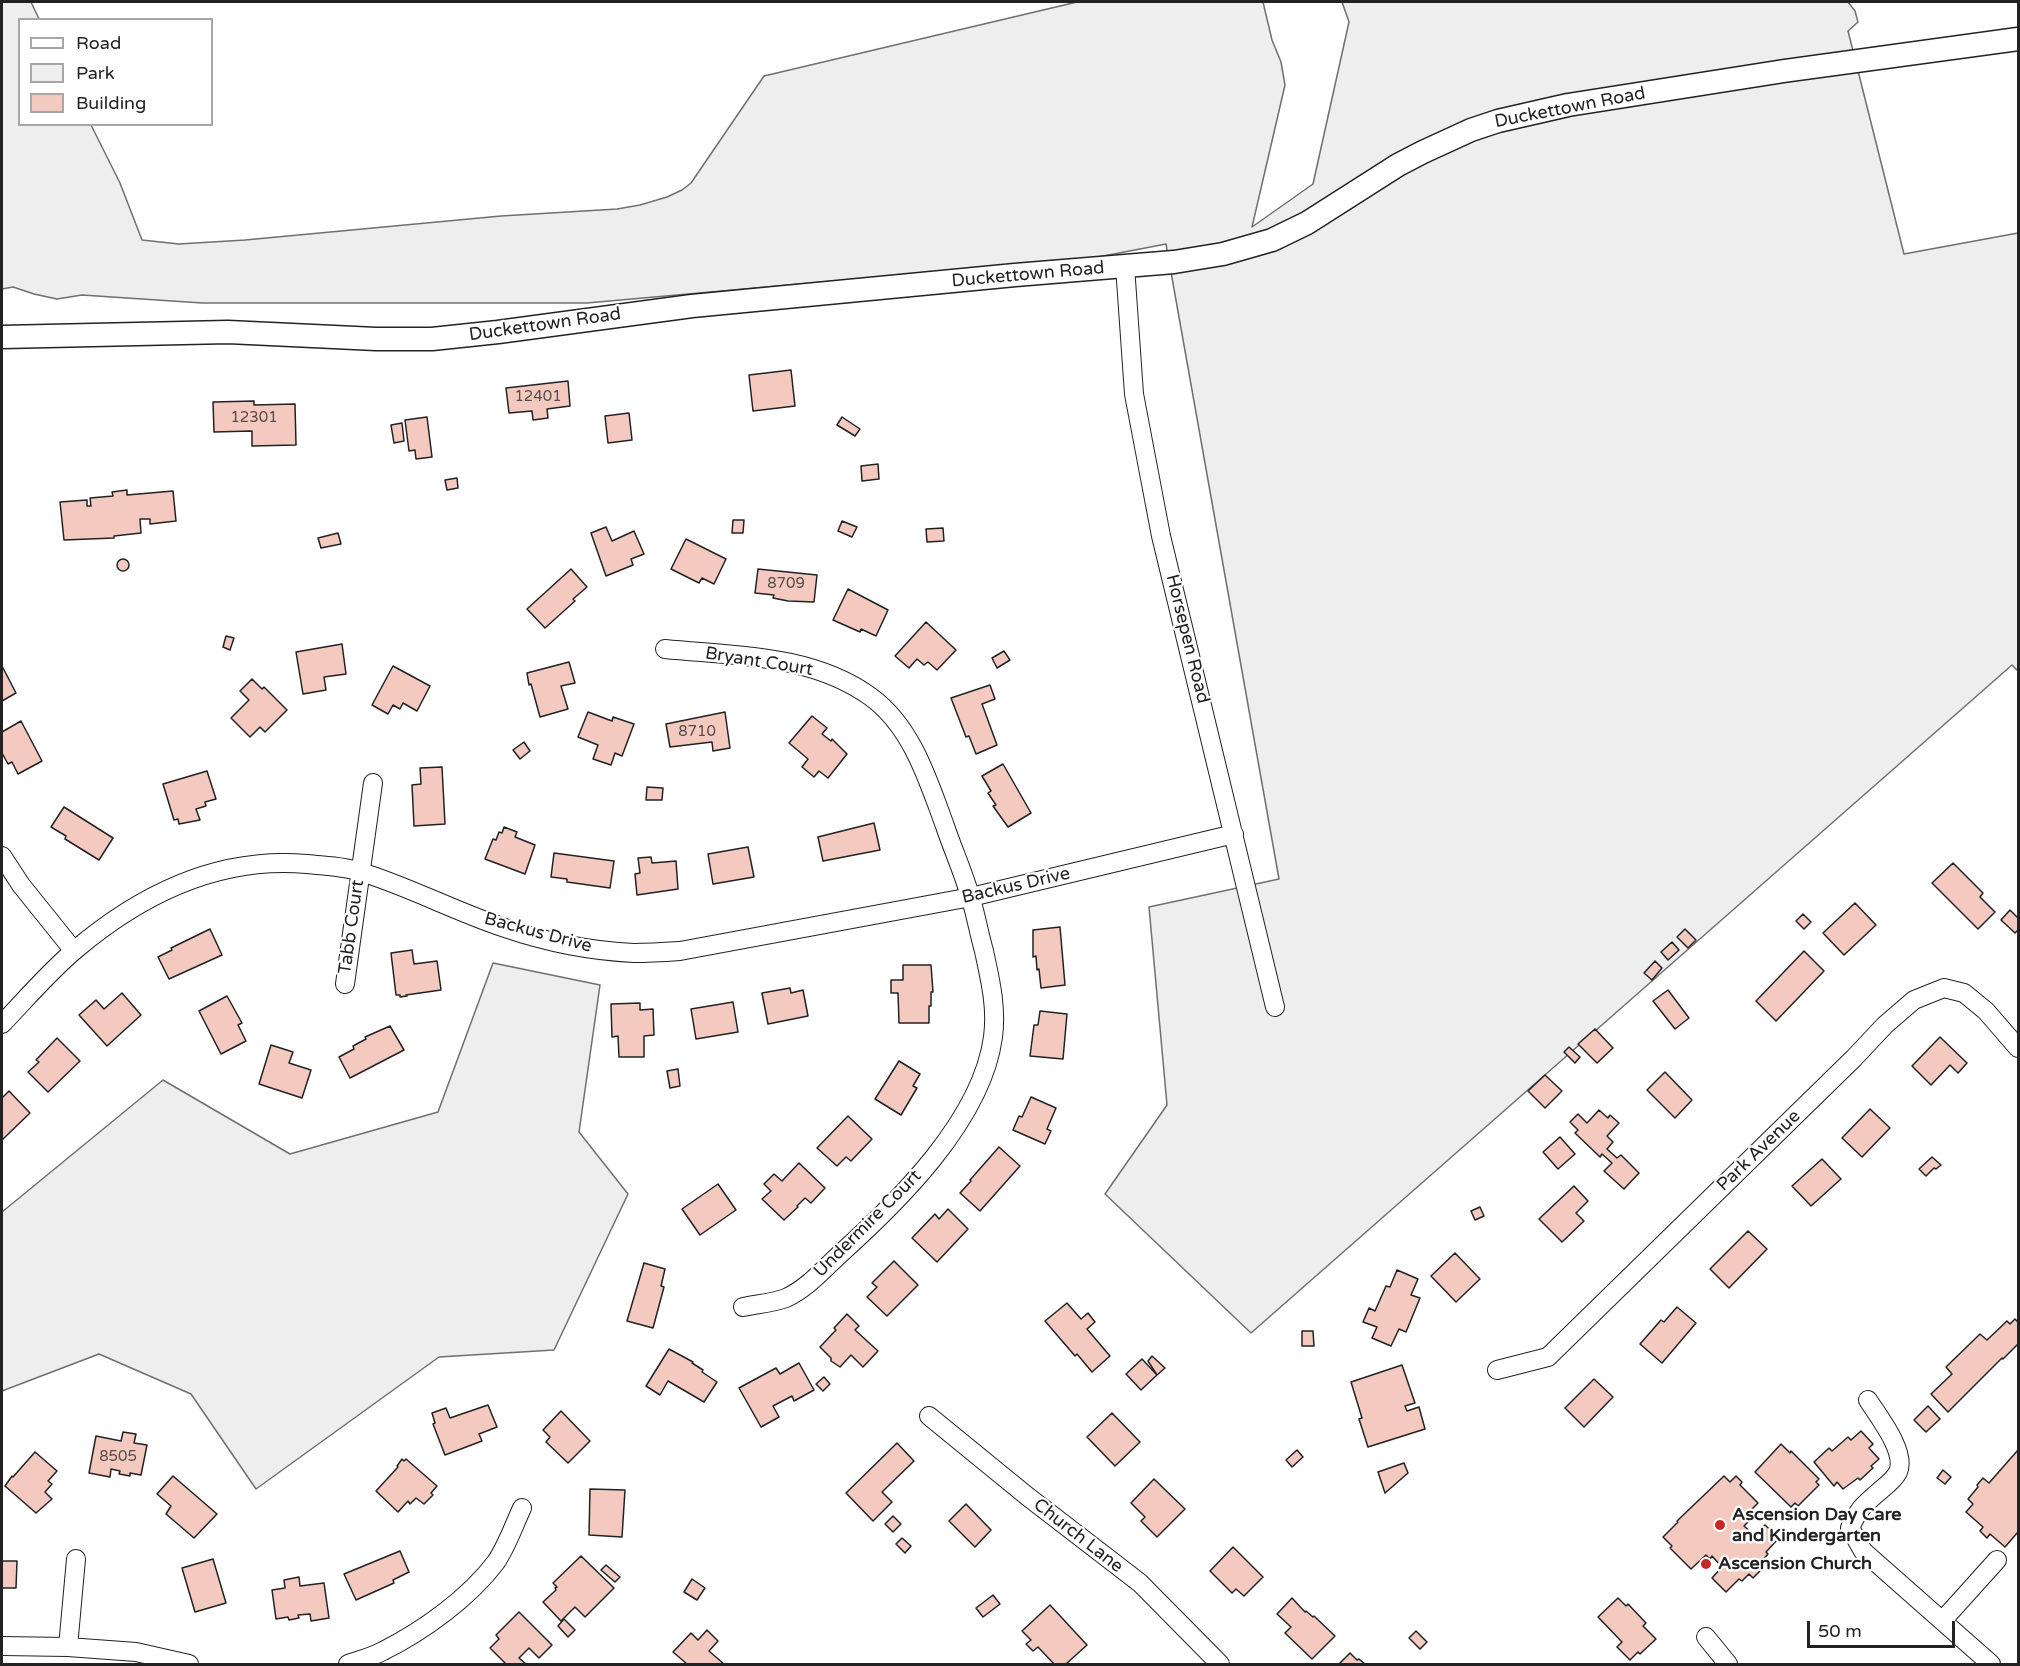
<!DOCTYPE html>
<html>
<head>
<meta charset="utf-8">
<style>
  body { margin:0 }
  #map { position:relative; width:2020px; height:1666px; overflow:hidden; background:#fff; font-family:"Varela Round",sans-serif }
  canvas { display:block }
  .frame { position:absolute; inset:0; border:3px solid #222; pointer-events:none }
  .legend { position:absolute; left:18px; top:18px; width:195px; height:108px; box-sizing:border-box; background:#fff; border:2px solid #a7a7a7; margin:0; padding:8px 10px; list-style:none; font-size:18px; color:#222 }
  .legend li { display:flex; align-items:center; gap:12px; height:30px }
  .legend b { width:30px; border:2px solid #a7a7a7 }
  .scale { position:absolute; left:1807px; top:1621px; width:148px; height:27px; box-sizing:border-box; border:3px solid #222; border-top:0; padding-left:8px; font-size:18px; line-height:21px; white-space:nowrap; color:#222; -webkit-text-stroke:4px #fff; paint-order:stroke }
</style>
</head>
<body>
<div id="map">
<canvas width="2020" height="1666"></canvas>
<div class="frame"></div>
<ul class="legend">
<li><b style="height:8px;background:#fff"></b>Road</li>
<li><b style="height:16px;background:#eee"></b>Park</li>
<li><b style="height:16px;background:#f3c9c0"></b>Building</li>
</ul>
<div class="scale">50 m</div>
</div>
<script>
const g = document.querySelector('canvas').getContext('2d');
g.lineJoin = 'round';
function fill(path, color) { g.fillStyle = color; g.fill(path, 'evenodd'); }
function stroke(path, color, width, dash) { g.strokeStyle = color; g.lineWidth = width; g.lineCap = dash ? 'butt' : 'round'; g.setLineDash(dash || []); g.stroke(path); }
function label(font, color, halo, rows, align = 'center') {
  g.font = font + ' "Varela Round",sans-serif'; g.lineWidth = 4.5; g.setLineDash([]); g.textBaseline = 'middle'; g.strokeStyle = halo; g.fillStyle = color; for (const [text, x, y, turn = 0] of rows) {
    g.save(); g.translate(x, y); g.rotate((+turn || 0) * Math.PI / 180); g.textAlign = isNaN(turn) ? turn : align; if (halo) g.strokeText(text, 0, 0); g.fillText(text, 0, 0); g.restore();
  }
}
const green = new Path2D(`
  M2,2H31L39,19L20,20V124L91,125L120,183L142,240L179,244L245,240L501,216L617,209L640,205L667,197L682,190L691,183L764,76L1077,2H1263L1272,40L1281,62L1285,85L1252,227L1313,184L1349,22L1342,2H1848L1855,11L1858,22L1848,31L1904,254L2018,233V671L2012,665L1251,1333L1105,1194L1167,1105L1149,907L1279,879L1166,244L1093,258L587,303H202L82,295L57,299L34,294L13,287L2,289Z
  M493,963L600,985L579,1132L628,1194L554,1350L439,1357L256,1489L191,1394L99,1354L2,1391V1212L163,1080L290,1154L438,1112Z`);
fill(green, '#eee');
stroke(green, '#6f6f6f', 1.5);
const building = new Path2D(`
  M791,370L795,406L753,411L749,375Z
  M568,381L570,406L547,409L548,418L533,420L532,411L509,413L506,388Z
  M254,401V405L295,404L296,445L252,446V431L214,432L213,402Z
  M629,413L632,440L608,443L605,416Z
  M427,417L432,457L416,459L415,450L409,451L405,420Z
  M842,417L860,429L855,436L837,425Z
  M402,423L404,441L394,443L391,425Z
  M878,464L879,479L862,481L861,466Z
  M457,478L458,488L447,490L445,480Z
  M127,490V495L173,491L176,521L150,524V519H140L141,533L114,536V538L64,540L60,502L87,500V506H91L90,498L113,496L112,492Z
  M733,520H744L743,533H732Z
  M842,521L857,527L852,537L838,531Z
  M606,527L612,541L634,531L644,554L631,559L633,565L606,576L591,533Z
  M943,528L944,541L927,542L926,529Z
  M338,533L341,544L321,548L318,538Z
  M686,539L726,559L714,584L702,578L699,583L671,569Z
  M117 565a6 6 0 1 1 12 0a6 6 0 1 1-12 0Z
  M571,569L587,587L573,599L575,601L545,628L527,609Z
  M758,569L817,575L814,602L788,601L773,598L774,595L755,593Z
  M848,589L888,610L876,636L861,629L860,632L833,620Z
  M926,622L956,650L937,670L928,662L924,665L917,659L909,668L895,656Z
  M226,636L234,638L230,650L223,647Z
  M342,644L346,674L324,677L326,690L303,694L296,652Z
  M1004,651L1010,660L997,668L992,658Z
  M569,662L575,683L561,686L568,709L540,717L531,684L529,685L527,673Z
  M2,666L16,693L2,701Z
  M393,666L430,686L417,711L403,703L400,709L393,705L388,714L372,705Z
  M252,679L262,689L264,687L287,710L265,732L260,727L250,737L231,718L249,700L240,691Z
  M990,685L995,699L982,704L997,745L976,754L969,736L966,737L951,698Z
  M588,712L612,721L613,717L634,724L622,756L615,753L611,765L593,759L598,745L578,737Z
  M725,712L730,748L713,751L712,742L670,747L666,724Z
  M812,716L827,728L822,734L831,741L832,739L847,754L828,778L819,771L814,777L802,767L808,759L789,743Z
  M21,721L42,761L18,774L12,762L8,764L2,753V732Z
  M524,742L530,751L520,759L513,750Z
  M1003,764L1031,813L1008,827L993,806L996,805L988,793L991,791L982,776Z
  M442,767L445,824L414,826L412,785L421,784L420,768Z
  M207,771L216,799L205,802L206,806L196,809L200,820L179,824L178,819L174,820L163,784Z
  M647,787L663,788L662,800H646Z
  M64,807L113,838L99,860L65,839L66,836L51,827Z
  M874,823L880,850L823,861L818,837Z
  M504,827L517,832L515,837L535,845L525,874L485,859L493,839L496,840L499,832L502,833Z
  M748,847L754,877L713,884L708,854Z
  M554,853L614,861L610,888L567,882V879L551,877Z
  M651,857L652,863L676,861L678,889L637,895L635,874L640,873L638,858Z
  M1953,863L1983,893L1980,897L1995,912L1978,929L1932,883Z
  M1855,903L1876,925L1844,955L1823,933Z
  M2010,910L2018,918V930L2015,933L2001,920Z
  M1803,914L1811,922L1804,929L1796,921Z
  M1060,927L1065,985L1041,988L1039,969L1037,970L1036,956L1033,957V930Z
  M210,929L222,955L169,979L158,957L172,950L171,948Z
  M1685,929L1696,940L1688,948L1677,937Z
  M1672,942L1679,950L1668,960L1661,952Z
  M412,950L414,964L437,961L441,990L406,995L407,996L400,997V995H396L391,953Z
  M1804,951L1824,971L1776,1021L1756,1001Z
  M1655,961L1662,968L1652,980L1644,973Z
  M903,965H931L933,992H931V1006H929V1023H899L898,993H891V980H903Z
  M790,988L791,993L803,990L808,1016L768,1024L762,993Z
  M1668,990L1689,1018L1675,1029L1653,1001Z
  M122,993L141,1015L107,1046L79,1015L96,1000L104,1009Z
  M227,996L242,1023L238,1025L246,1041L221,1054L199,1011Z
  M733,1002L738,1032L696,1039L691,1009Z
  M640,1003V1010L653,1009L654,1035L644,1036V1057H619L618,1036L612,1037L611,1004Z
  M1040,1011L1067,1014L1063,1059L1030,1056L1034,1025H1038Z
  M390,1026L404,1050L350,1078L339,1057L354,1049L353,1046L366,1039L365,1037Z
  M1595,1029L1613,1048L1597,1063L1578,1044Z
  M1940,1037L1967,1063L1958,1073L1950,1065L1931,1085L1912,1066Z
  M57,1038L80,1061L48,1092L28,1072L39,1062L36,1060Z
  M271,1045L293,1052L289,1063L311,1070L302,1098L259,1084Z
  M1569,1047L1580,1057L1575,1063L1564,1052Z
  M899,1061L920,1074L913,1086L917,1088L901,1115L875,1099Z
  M678,1069L680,1086L670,1088L667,1071Z
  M1665,1072L1692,1100L1675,1118L1647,1090Z
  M1545,1075L1562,1091L1545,1108L1528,1091Z
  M9,1091L30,1113L2,1140V1098Z
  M1031,1097L1056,1108L1047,1129L1051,1131L1045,1144L1013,1130L1019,1116L1022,1117Z
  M1870,1109L1890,1128L1862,1157L1842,1138Z
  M1599,1110L1608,1118L1610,1115L1619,1123L1607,1136L1613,1142L1607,1149L1617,1158L1621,1155L1639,1173L1624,1189L1604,1171L1612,1163L1602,1154L1600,1157L1575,1133L1578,1130L1570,1122L1578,1114L1587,1123Z
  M848,1116L872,1139L851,1161L846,1157L837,1166L817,1148Z
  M1560,1137L1575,1154L1558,1169L1543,1152Z
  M999,1147L1020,1166L980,1211L960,1193L971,1181L970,1180Z
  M1932,1157L1941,1165L1936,1169L1934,1168L1926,1176L1919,1169Z
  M1822,1159L1841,1179L1811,1206L1792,1186Z
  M799,1163L825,1188L811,1203L805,1198L797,1206L798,1207L784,1220L762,1199L771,1191L764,1184L774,1174L782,1181Z
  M718,1184L736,1210L700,1235L682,1209Z
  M1574,1186L1588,1201L1576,1213L1584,1221L1562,1242L1539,1219Z
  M1480,1207L1484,1216L1475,1220L1471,1211Z
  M948,1209L968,1229L937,1262L912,1238L935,1214L939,1219Z
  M1748,1231L1767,1249L1729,1288L1710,1269Z
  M1455,1253L1480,1279L1456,1302L1431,1276Z
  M894,1261L918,1285L887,1316L867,1297L877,1287L872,1283Z
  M644,1263L665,1269L661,1286L664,1287L653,1328L627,1321Z
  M1397,1270L1418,1279L1411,1295L1420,1298L1406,1332L1399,1329L1391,1346L1372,1338L1377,1327L1363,1322L1369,1308L1375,1311L1386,1286L1390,1287Z
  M1067,1303L1081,1319L1088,1313L1095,1322L1087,1329L1110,1356L1092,1372L1077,1354L1075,1356L1045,1321Z
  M1677,1307L1696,1323L1662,1363L1640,1344L1661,1320L1664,1322Z
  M847,1314L859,1326L855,1330L878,1351L863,1367L851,1355L840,1367L831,1361V1358L820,1347L836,1330L834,1328Z
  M2015,1319L2018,1322V1344L2003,1359L2002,1358L1948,1412L1931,1394L1952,1374L1946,1367L1980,1334L1987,1340L2007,1321L2010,1324Z
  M1302,1331H1313L1314,1346H1302Z
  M669,1349L693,1362L692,1363L703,1370L702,1372L717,1382L704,1402L668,1381L660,1395L646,1386Z
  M1152,1356L1165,1368L1157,1375L1148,1361Z
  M1142,1359L1157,1375L1141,1390L1126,1374Z
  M799,1363L814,1390L794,1401L792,1396L773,1406L779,1417L761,1427L739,1388L776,1368L780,1374Z
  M1402,1365L1415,1403L1405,1406L1407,1411L1419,1407L1425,1429L1368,1447L1359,1419L1362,1418L1351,1382Z
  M824,1377L830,1384L823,1391L816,1384Z
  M1594,1379L1613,1397L1584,1427L1565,1408Z
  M488,1405L497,1427L479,1434L482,1441L445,1455L433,1424L435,1423L432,1413L446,1408L450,1418Z
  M1928,1406L1940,1419L1926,1432L1914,1420Z
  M561,1411L590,1441L568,1463L546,1442L550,1437L543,1430Z
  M1112,1413L1140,1442L1115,1466L1087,1437Z
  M1861,1431L1873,1444L1869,1448L1879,1459L1871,1466L1873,1468L1860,1480L1858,1478L1843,1489L1837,1482L1834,1486L1814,1462L1829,1448L1832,1451L1848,1437L1851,1440Z
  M123,1432L136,1434L134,1443L147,1445L141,1475L130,1473V1476L119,1474L120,1471L111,1469L110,1477L89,1473L96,1436L121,1441Z
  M897,1443L914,1461L882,1492L892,1502L873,1521L846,1493Z
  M1781,1444L1790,1453L1791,1451L1819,1479L1816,1482L1819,1485L1798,1506L1795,1503L1791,1507L1755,1472Z
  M1297,1450L1303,1457L1292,1467L1286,1460Z
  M2018,1450V1532L2005,1547L1990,1534L1987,1538L1980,1531L1983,1527L1966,1512L1973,1504L1968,1499L1978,1487L1977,1485L1983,1478L1989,1483Z
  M35,1452L57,1471L48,1481L52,1484L45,1492L52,1499L36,1513L5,1486L12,1476L13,1477Z
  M402,1459L404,1461L406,1459L437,1486L431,1493L433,1495L424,1504L416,1498L410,1504L408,1501L398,1512L376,1491L398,1467L397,1466Z
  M1404,1463L1408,1473L1385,1493L1378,1472Z
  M1943,1470L1951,1477L1945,1484L1937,1478Z
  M173,1476L217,1514L194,1538L166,1514L171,1506L157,1494Z
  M1724,1476L1730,1482L1736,1476L1742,1482L1740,1485L1758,1503L1743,1518L1748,1522L1744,1526L1754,1535L1765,1525L1779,1538L1766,1552L1768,1554L1762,1561L1766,1565L1753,1578L1749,1574L1742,1581L1739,1579L1726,1592L1712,1578L1722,1567L1712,1556L1710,1559L1706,1555L1691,1569L1670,1548L1672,1546L1663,1537L1678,1522L1677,1521Z
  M1154,1479L1185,1509L1157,1537L1141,1521L1145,1517L1131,1503Z
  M590,1489L625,1490L622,1537L589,1535Z
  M966,1504L991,1530L975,1547L949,1521Z
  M893,1516L901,1524L893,1532L885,1524Z
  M902,1538L911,1546L905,1553L896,1544Z
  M1233,1547L1263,1577L1244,1596L1236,1589L1232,1593L1210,1571Z
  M400,1551L409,1572L393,1580L394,1583L356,1600L344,1574Z
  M581,1556L614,1588L585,1617L575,1607L561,1621L543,1602L556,1590L555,1588L557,1587L553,1583Z
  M213,1559L226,1603L195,1612L182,1568Z
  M2,1561H17L16,1588H2Z
  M606,1565L620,1577L615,1582L601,1570Z
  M299,1577L300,1586L324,1583L329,1618L311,1621L310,1614L298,1615L299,1618L289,1620L288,1617L276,1619L272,1590L285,1588L284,1580Z
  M692,1579L705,1588L697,1600L684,1592Z
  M993,1595L1000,1604L983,1617L976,1608Z
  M1292,1598L1305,1612L1306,1611L1313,1617L1314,1616L1335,1636L1312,1659L1285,1633L1291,1627L1277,1614Z
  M1618,1598L1626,1606L1628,1604L1646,1623L1643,1626L1656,1639L1640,1654L1638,1652L1630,1660L1617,1647L1622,1642L1598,1617Z
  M1050,1605L1087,1645L1066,1664H1054L1038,1647L1033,1651L1026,1644L1031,1640L1022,1631Z
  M519,1612L552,1645L539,1658L529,1648L519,1658L526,1664H506L490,1648L499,1639L496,1635Z
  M564,1619L575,1630L568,1637L558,1626Z
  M707,1630L718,1641L709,1651L724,1664H687L673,1652L691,1633L698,1640Z
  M1416,1631L1427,1642L1420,1649L1409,1638Z
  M1350,1653L1357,1660L1359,1659L1365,1664H1339Z`);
fill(building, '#f3c9c0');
stroke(building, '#222', 1.5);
const minor = new Path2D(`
  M1125,266L1134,394L1161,536L1275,1007
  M665,649C735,656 812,654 871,697C912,727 928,780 945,826C953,850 964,874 971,899C976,916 979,933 984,951C990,979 997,1007 993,1037C982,1120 898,1202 839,1255C823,1270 806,1289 786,1298C773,1303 757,1304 743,1307
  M2,856L21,885L74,951
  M345,984L373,783
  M2,1024C26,999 49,972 75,950C141,894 219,856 307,864C325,866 344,866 361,872C410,887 456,912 505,928C546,942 591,951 634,953C649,953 665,952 680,951L971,897L1234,834
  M1497,1370L1548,1357L1854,1058L1885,1025L1914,1000L1944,988L1964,993L1986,1011L2018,1048
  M1868,1400C1878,1416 1907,1452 1898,1472C1895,1478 1887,1485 1882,1489C1864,1505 1860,1506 1850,1528L1863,1551L1991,1664
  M929,1416L1027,1496L1140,1583L1220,1664
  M1943,1620L1997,1560
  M1706,1637L1728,1664
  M2,1646L68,1647L136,1652L189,1664
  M68,1647L76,1559
  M348,1664C360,1660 372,1657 383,1651C423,1631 469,1598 496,1562C507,1546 514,1525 522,1508`);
const tertiary = new Path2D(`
  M2,337L228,332L376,339H432L498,332L692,306L1015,275L1174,262L1223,254L1272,240L1307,223L1398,165L1423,152L1471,130L1498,121L1568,105L1784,71L2018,39`);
stroke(minor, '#222', 20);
stroke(tertiary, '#222', 25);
stroke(minor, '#fff', 18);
stroke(tertiary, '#fff', 22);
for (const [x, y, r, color] of [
  [1720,1525,6,"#c62828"],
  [1706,1564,6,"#c62828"]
]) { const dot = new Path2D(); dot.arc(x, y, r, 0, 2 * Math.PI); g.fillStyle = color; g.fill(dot); stroke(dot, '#fff', 2); }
label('15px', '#564c4a', null, [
  ["12401",538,397],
  ["12301",254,418],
  ["8709",786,584],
  ["8710",697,732],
  ["8505",118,1457]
]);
label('18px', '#222', '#fff', [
  ["Duckettown Road",1570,108,-11],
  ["Duckettown Road",1028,275,-5],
  ["Duckettown Road",545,325,-8],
  ["Horsepen Road",1187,639,76],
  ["Bryant Court",759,662,9],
  ["Backus Drive",1016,886,-13],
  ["Tabb Court",352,927,-82],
  ["Backus Drive",538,933,15],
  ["Park Avenue",1759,1151,-44],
  ["Undermire Court",868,1224,-45],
  ["Church Lane",1078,1536,38]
]);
label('bold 18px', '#222', '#fff', [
  ["Ascension Day Care",1732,1515],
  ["and Kindergarten",1732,1536],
  ["Ascension Church",1718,1564]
], 'left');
</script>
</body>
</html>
